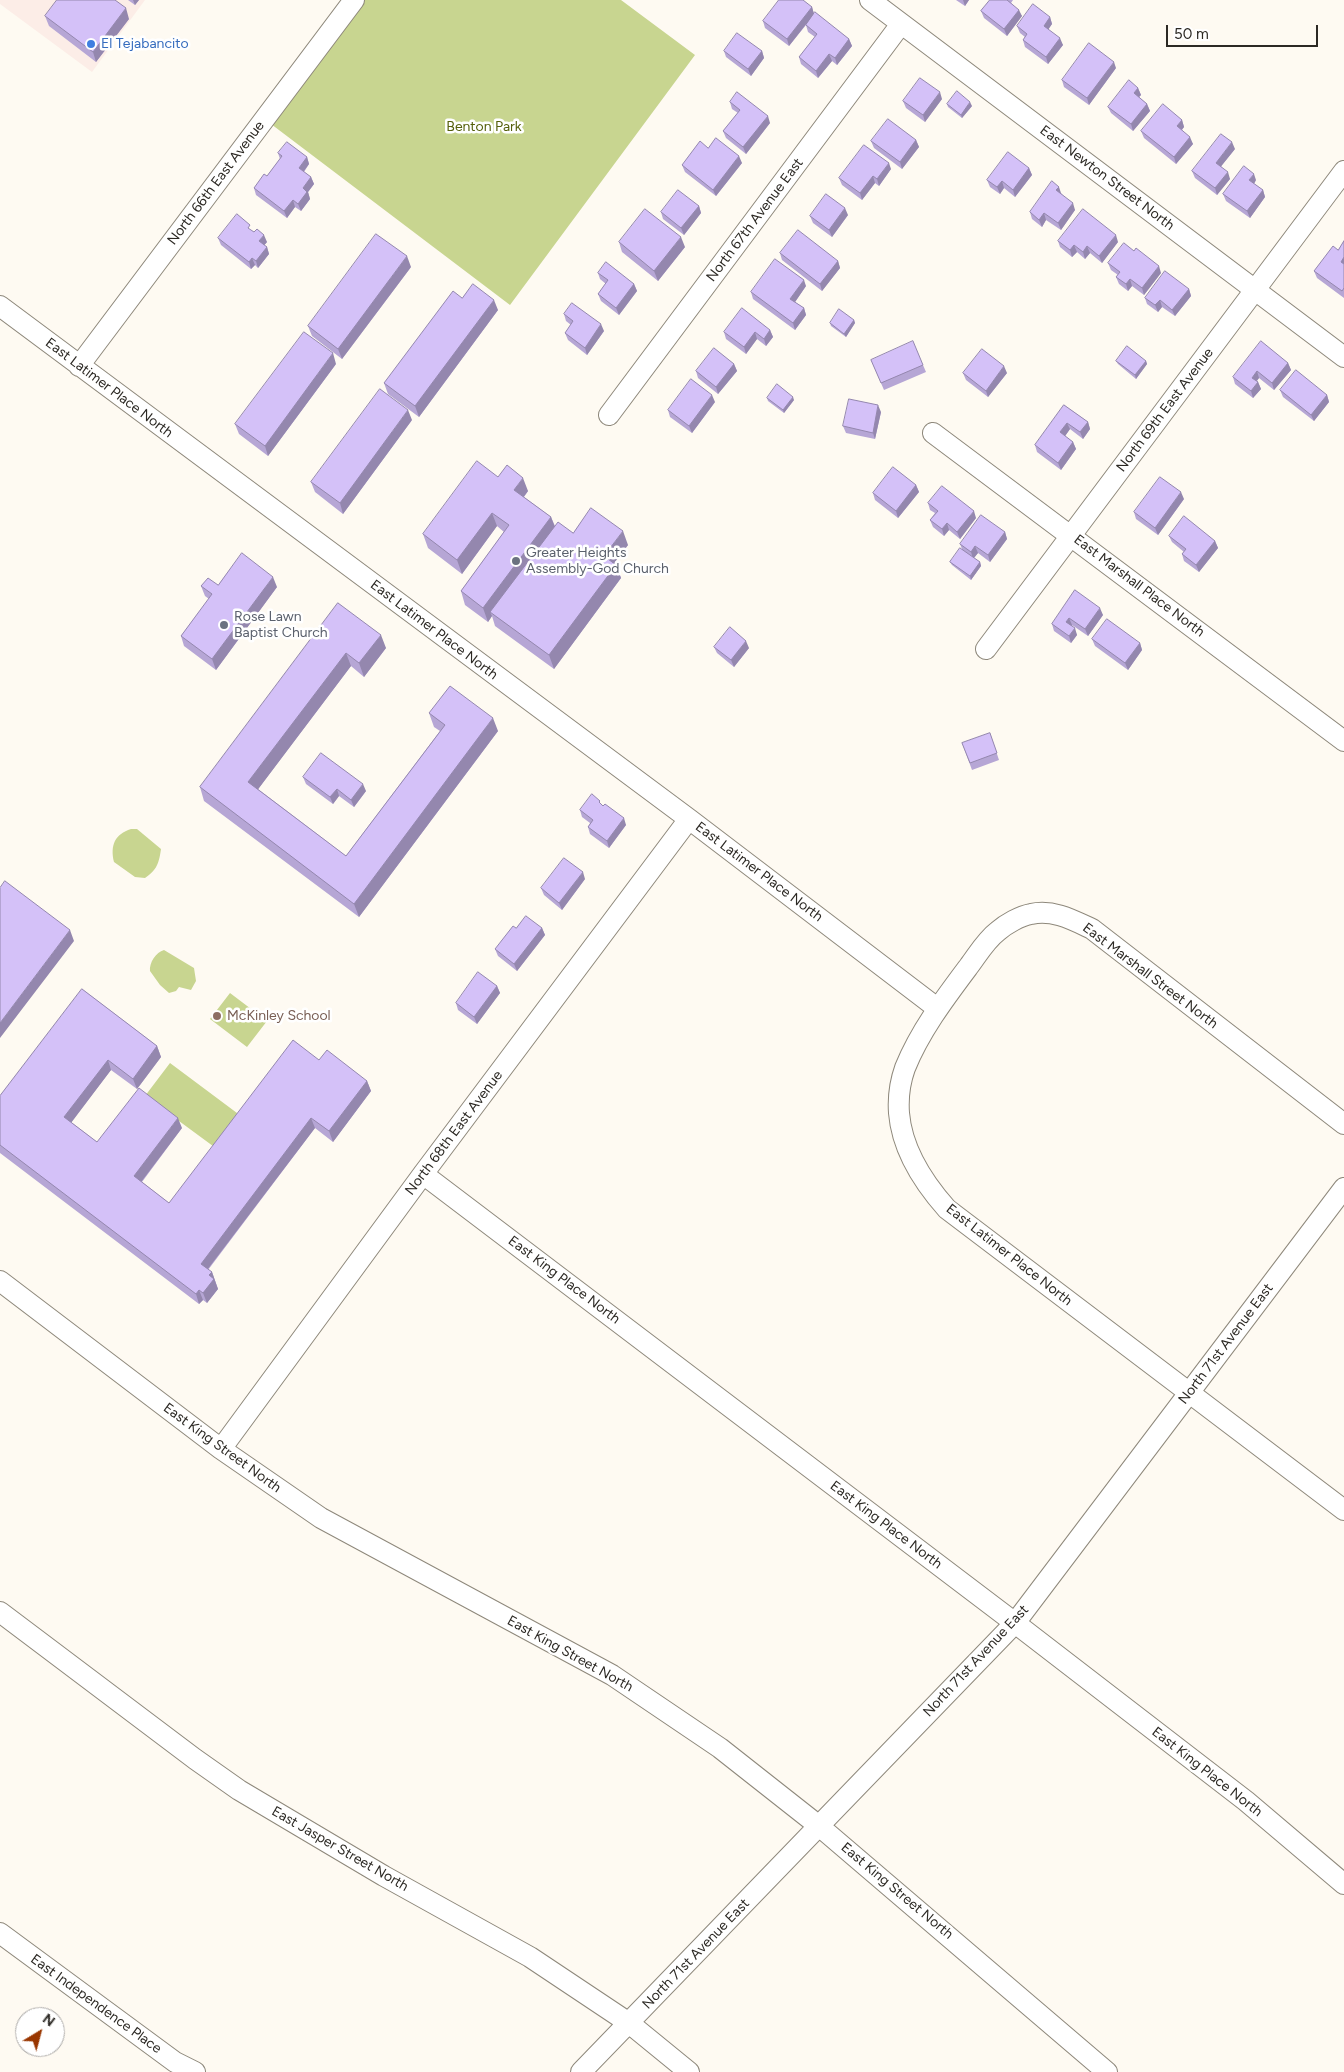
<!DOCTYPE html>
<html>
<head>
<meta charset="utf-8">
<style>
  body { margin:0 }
  #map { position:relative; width:1344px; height:2072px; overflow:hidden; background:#fefaf2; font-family:Figtree,sans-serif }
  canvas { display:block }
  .north { position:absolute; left:15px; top:2007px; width:50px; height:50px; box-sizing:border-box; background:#fff; border:1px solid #aba9a7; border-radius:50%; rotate:37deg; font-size:14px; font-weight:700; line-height:20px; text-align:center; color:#2c2924 }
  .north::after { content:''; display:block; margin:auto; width:18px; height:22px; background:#993600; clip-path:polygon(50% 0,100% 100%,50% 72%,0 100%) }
  .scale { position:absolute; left:1166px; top:25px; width:152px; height:22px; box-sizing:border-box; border:2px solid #2c2924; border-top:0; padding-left:6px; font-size:15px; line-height:18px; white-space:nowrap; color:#2c2924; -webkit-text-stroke:4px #fff; paint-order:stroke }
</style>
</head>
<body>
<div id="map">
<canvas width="1344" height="2072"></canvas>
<div class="north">N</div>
<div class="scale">50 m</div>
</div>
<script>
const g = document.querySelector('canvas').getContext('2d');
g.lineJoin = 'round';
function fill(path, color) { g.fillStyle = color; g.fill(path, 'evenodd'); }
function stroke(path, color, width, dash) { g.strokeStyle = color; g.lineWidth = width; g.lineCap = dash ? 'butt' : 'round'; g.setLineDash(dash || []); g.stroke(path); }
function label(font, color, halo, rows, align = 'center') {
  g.font = font + ' Figtree,sans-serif'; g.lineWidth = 5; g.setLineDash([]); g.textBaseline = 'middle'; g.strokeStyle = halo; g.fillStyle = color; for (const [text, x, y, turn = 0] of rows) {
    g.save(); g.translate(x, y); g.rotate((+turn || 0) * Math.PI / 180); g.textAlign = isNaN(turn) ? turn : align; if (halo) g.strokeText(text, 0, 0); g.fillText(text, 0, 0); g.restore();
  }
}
fill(new Path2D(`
  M0,0H145L92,72L0,4Z`), '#fcede7');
fill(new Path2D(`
  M365,0H621L695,55L510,305L271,124Z
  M131,829H137L161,849C159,863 157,870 145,878L135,877L114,862C110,845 115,834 131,829Z
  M164,950L194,968L196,981L191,990L179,987L176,991L169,993L160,985L150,971C149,963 156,952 164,950Z
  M230,993L267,1021L247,1047L210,1019Z
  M170,1063L241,1116L217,1149L145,1096Z`), '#c8d590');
const minor = new Path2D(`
  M870,0L1344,357
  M0,306L689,819L937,1008
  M79,366L354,0
  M609,415L901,24
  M933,433L1344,741
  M986,649L1344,171
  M1344,1124L1092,929C1073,920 1053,909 1031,914C1020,916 1006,924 998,931C986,940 978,954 969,966C945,998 920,1031 905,1068C900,1082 898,1099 899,1113C902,1150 923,1182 947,1209L1344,1510
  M423,1174L1015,1623L1246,1801L1344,1884
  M0,1281L221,1449L321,1518L612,1675L720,1748L819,1826L1107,2072
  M221,1449L423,1174L689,819
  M0,1612L195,1759L239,1790L384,1876L530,1957L629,2023L689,2072
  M0,1933L175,2062L195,2072
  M581,2072L1015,1623L1344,1188`);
stroke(minor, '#8e887b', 22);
stroke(minor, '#fff', 20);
fill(new Path2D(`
  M128,0H139L135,5Z
  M956,0H969L965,6Z
  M990,0H1013L1011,3L1022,16L1007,36L984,18L981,11Z
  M812,7L814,14L849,39L852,46L837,65L832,61L818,78L801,64L799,57L815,37L808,32L806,25L789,46L765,28L763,21Z
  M45,16L129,19L96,62L49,26Z
  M1050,17L1052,24L1048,29L1063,45L1048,64L1025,47L1023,40L1025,37L1020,33L1017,26Z
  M724,51H762L764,58L751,76L726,57Z
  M1116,68L1089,105L1064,87L1062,80Z
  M1138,88L1141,95L1139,97L1147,104L1150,111L1133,131L1111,113L1108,107Z
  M942,99L925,122L906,108L903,101Z
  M730,102L770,123L746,154L726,138L723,131L738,113L732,109Z
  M947,104L972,106L962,118L948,107Z
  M1182,120L1184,127L1182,130L1193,144L1176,164L1144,138L1141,131Z
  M916,140L919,147L902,169L874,148L871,141Z
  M708,148L742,163L716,196L685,172L682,165Z
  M1235,149L1221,166L1230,179L1217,195L1195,178L1192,171Z
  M278,153L307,157L309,164L304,172L311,177L314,184L308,192L310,199L301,211L295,207L287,218L256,195L254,188L267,176L280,159Z
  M1029,168L1032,175L1015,197L1004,188L1000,194L990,187L987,180Z
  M891,169L879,186L875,183L862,200L842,185L839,178Z
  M1256,180L1254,184L1263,190L1265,197L1250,218L1226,201L1223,194Z
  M1061,193L1075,210L1061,230L1046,220L1042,227L1032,219L1030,212Z
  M699,206L701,213L684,235L663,219L661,212Z
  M848,215L832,237L813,223L810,216Z
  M252,231L267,242L264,245L267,247L269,254L258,268L255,265L251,269L221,245L218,238Z
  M1058,241L1118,242L1102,263L1090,253L1085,259L1077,252L1072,257L1060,247Z
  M1344,241V298L1317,278L1314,271L1338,250Z
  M619,242L685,247L658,281L622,252Z
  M780,253L838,261L840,268L822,291L782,260Z
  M1108,263L1161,273L1144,295L1132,286L1128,291L1119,284L1116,277L1118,275L1111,270Z
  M411,267L342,359L312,336L308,326Z
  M598,273L634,284L637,291L619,315L601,301L598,294L606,284L600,279Z
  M806,286L795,302L804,308L806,315L795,330L753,299L751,292Z
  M1189,289L1191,296L1175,316L1162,307L1158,312L1147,304L1145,298Z
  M462,298L498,310L419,417L388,394L384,383Z
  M564,314L604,331L587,355L568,340L565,333L571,325L566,321Z
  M854,320L855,323L846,337L831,326L830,323Z
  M770,330L773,337L766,346L757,339L746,354L726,339L724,332Z
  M871,360L923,365L926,372L884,390Z
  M1116,361H1146L1147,364L1136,379L1118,364Z
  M1288,363L1291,370L1274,390L1259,378L1257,381L1258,382L1261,389L1253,398L1235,384L1233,377Z
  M336,364L268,456L239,434L235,424Z
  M734,364L737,371L718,394L698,378L696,371Z
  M963,373H1007L988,397L966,380Z
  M1280,390L1327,395L1329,402L1314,421L1283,397Z
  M767,398L794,400L784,413L768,401Z
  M715,402L692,433L670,417L668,410Z
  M1064,405L1088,422L1090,429L1083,439L1070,429L1065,436L1073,442L1076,449L1061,470L1037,452L1035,445Z
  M881,412L875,439L846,433L843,426Z
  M412,420L343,514L315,492L311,482Z
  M498,477L528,491L524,497L551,517L555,526L573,533L628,545L614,563L616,565L621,578L554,669L495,626L492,616L488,622L465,605L461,591L504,532L497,526L462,574L428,548L423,534Z
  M916,485L919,492L898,518L875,500L873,493Z
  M1184,499L1158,535L1136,519L1134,512Z
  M928,503L976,518L960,539L949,530L944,536L933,527L930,520L935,513L930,510Z
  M1005,532L1007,539L990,562L978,553L974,558L980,562L981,566L971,580L952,565L950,562L962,549L960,544Z
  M1169,536L1215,541L1218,548L1199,572L1184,561L1182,554L1184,552L1172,542Z
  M201,586L277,587L216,670L184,646L181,636L209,599L205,596Z
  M1075,590L1103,615L1088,636L1072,625L1077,635L1071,643L1054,631L1052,624Z
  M338,603L386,648L364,677L351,666L258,789L346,856L440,731L434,727L429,713L498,731L359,917L204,801L200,787Z
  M1092,639L1140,643L1142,650L1128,670L1095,646Z
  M714,647L749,648L734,667L717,653Z
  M990,733L999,760L972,770L962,743Z
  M303,777L366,791L354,807L339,796L333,804L306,784Z
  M602,805L626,825L609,848L590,834L588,827L590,823L582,817L580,810Z
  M585,879L562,910L544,895L541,888Z
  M542,928L545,935L517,971L498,956L495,949Z
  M497,986L500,993L477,1024L458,1010L456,1003Z
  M82,989L157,1046L161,1057L137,1089L111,1070L71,1122L97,1142L182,1128L142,1182L169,1203L319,1060L367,1081L371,1091L333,1142L315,1128L208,1270L212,1272L218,1289L207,1303L203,1300L199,1304L0,1153V1096Z`), '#b6a6d5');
fill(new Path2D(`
  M133,0H139L135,5Z
  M963,0H969L965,6Z
  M812,7L814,14L789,46L787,39Z
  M126,8L129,19L96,62L93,52Z
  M1019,10L1022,16L1007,36L1004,29Z
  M1050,17L1052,24L1046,33L1044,26Z
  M1060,38L1063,45L1048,64L1046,57Z
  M849,39L852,46L837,65L835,58Z
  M762,51L764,58L751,76L748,69Z
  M829,54L832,61L818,78L816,71Z
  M1114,62L1116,68L1089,105L1087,98Z
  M1138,88L1141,95L1136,100L1134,93Z
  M940,92L942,99L925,122L923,115Z
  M970,102L972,106L962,118L961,115Z
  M1147,104L1150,111L1133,131L1131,124Z
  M768,116L770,123L746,154L743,147Z
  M1182,120L1184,127L1179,133L1177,126Z
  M1190,137L1193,144L1176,164L1174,157Z
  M916,140L919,147L902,169L900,162Z
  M1232,142L1235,149L1219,169L1216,163Z
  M739,156L742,163L716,196L713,190Z
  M307,157L309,164L301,175L299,168Z
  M889,163L891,169L879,186L877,179Z
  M1029,168L1032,175L1015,197L1013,190Z
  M1228,172L1230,179L1217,195L1215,188Z
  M1254,174L1256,180L1252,187L1249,180Z
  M873,176L875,183L862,200L860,193Z
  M311,177L314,184L308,192L310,199L301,211L298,204L303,188Z
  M1002,181L1004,188L1000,194L997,187Z
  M1059,187L1061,193L1058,197L1056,190Z
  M1263,190L1265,197L1250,218L1247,211Z
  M293,200L295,207L287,218L284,211Z
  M1073,203L1075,210L1061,230L1058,223Z
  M699,206L701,213L684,235L681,228Z
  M845,208L848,215L832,237L829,230Z
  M1044,213L1046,220L1042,227L1039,220Z
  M264,235L267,242L262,248L259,241Z
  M1116,235L1118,242L1102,263L1099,256Z
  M681,237L685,247L658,281L654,271Z
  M1074,245L1077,252L1072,257L1070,250Z
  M1087,246L1090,253L1085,259L1083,252Z
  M267,247L269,254L258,268L256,261Z
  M407,256L411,267L342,359L338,349Z
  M1344,257V267L1341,262Z
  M252,258L255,265L251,269L249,262Z
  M838,261L840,268L822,291L820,284Z
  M1159,266L1161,273L1144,295L1142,288Z
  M1130,279L1132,286L1128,291L1126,284Z
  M804,280L806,286L793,305L790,299Z
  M634,284L637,291L619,315L616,308Z
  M1189,289L1191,296L1175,316L1172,310Z
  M494,300L498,310L419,417L415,406Z
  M1160,300L1162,307L1158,312L1155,305Z
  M804,308L806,315L795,330L793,323Z
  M854,320L855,323L846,337L844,334Z
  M601,324L604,331L587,355L585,348Z
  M770,330L773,337L766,346L764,339Z
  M755,332L757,339L746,354L744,347Z
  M333,353L336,364L268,456L265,446Z
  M1146,361L1147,364L1136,379L1135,375Z
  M1288,363L1291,370L1274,390L1272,383Z
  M734,364L737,371L718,394L716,387Z
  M1004,366L1007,373L988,397L986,391Z
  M1257,371L1259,378L1254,384L1252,378Z
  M1258,382L1261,389L1253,398L1251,391Z
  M712,395L715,402L692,433L689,426Z
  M1327,395L1329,402L1314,421L1311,415Z
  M793,397L794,400L784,413L783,410Z
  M878,405L881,412L875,439L873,433Z
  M408,410L412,420L343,514L340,503Z
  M1088,422L1090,429L1083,439L1080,432Z
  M1067,423L1070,429L1063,439L1060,432Z
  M1073,442L1076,449L1061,470L1058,463Z
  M523,478L528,491L519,503L514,490Z
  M916,485L919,492L898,518L896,511Z
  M1181,492L1184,499L1158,535L1155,528Z
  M974,511L976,518L960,539L957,532Z
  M492,513L497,526L462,574L457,560Z
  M551,517L556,530L490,612L492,616L488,622L483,608Z
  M947,523L949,530L944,536L942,529Z
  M623,531L628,545L609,570L604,556Z
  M1005,532L1007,539L990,562L988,555Z
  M1215,541L1218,548L1199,572L1196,565Z
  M975,546L978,553L973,559L971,552Z
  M980,562L981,566L971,580L970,576Z
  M616,565L621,578L554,669L549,655Z
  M273,577L277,587L216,670L212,659Z
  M1100,608L1103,615L1088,636L1085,629Z
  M1069,618L1072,625L1069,629L1066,622Z
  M1075,628L1077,635L1071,643L1069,636Z
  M381,635L386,648L364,677L359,663Z
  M746,641L749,648L734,667L731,660Z
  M1140,643L1142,650L1128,670L1125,663Z
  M346,653L351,666L253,796L248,782Z
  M493,718L498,731L359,917L354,904Z
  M363,784L366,791L354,807L351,800Z
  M337,789L339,796L333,804L330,797Z
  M624,818L626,825L609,848L607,841Z
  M583,872L585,879L562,910L559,903Z
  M542,928L545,935L517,971L514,964Z
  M70,930L74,941L0,1038V1023Z
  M497,986L500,993L477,1024L474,1017Z
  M157,1046L161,1057L137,1089L133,1079Z
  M108,1060L111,1070L68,1127L64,1117Z
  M367,1081L371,1091L333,1142L329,1131Z
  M178,1118L182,1128L138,1186L134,1176Z
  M311,1118L315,1128L204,1274L201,1264Z
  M212,1272L218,1289L207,1303L203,1293L209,1275Z
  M199,1290L203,1300L199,1304L196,1294Z`), '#9487ae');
const building = new Path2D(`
  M57,0H115L126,8L93,52L45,16Z
  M779,0H803L812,7L787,39L763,21Z
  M990,0H1007L1019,10L1004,29L981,11Z
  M1033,4L1050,17L1044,26L1060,38L1046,57L1023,40L1027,34L1017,26Z
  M815,12L849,39L835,58L829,54L816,71L799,57L817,34L806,25Z
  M737,33L762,51L748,69L724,51Z
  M1089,43L1114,62L1087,98L1062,80Z
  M920,78L940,92L923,115L903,101Z
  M1129,80L1138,88L1134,93L1147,104L1131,124L1108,107Z
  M957,91L970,102L961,115L947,104Z
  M737,92L768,116L743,147L723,131L740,110L730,102Z
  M1163,104L1182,120L1177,126L1190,137L1174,157L1141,131Z
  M888,119L916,140L900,162L871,141Z
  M1221,134L1232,142L1216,163L1228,172L1215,188L1192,171Z
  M716,138L739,156L713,190L682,165L700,141L708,148Z
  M287,142L307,157L299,168L311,177L303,188L307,192L298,204L293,200L284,211L254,188L264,174L267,176L282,156L278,153Z
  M864,145L889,163L877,179L873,176L860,193L839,178Z
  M1008,152L1029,168L1013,190L1002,181L997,187L987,180Z
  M1244,166L1254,174L1249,180L1263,190L1247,211L1223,194Z
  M1052,181L1059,187L1056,190L1073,203L1058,223L1044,213L1039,220L1030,212Z
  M678,190L699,206L681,228L661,212Z
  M826,194L845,208L829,230L810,216Z
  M645,209L681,237L654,271L619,242Z
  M1083,209L1116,235L1099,256L1087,246L1083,252L1074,245L1070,250L1058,241Z
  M237,214L250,225L248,228L254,232L257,229L264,235L259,241L267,247L256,261L252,258L249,262L218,238Z
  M798,230L838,261L820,284L780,253Z
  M376,234L407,256L338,349L308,326Z
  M1344,241V257L1341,262L1344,264V288L1342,291L1314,271L1333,246L1338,250Z
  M1124,243L1134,251L1136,248L1159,266L1142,288L1130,279L1126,284L1116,277L1120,272L1108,263Z
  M775,259L804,280L790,299L804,308L793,323L751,292Z
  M606,262L634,284L616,308L598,294L608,280L598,273Z
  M1165,271L1189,289L1172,310L1160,300L1155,305L1145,298Z
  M473,284L494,300L415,406L384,383L453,291L462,298Z
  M572,303L601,324L585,348L565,333L573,321L564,314Z
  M742,308L770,330L764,339L755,332L744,347L724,332Z
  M839,309L854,320L844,334L830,323Z
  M304,332L333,353L265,446L235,424Z
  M913,341L923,365L881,383L871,360Z
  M1261,341L1288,363L1272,383L1257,371L1252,378L1258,382L1251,391L1233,377Z
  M1127,346L1146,361L1135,375L1116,361Z
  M714,348L734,364L716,387L696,371Z
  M982,349L1004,366L986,391L963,373Z
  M1296,370L1327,395L1311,415L1280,390Z
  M691,379L712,395L689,426L668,410Z
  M777,384L793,397L783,410L767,398Z
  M380,389L408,410L340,503L311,482Z
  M849,399L878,405L873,433L843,426Z
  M1064,405L1088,422L1080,432L1067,423L1060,432L1073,442L1058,463L1035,445Z
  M477,461L498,477L507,465L523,478L514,490L551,517L483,608L461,591L509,525L492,513L457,560L423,534Z
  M893,467L916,485L896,511L873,493Z
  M1160,477L1181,492L1155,528L1134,512Z
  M942,486L974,511L957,532L947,523L942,529L930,520L938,511L928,503Z
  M591,508L623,531L604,556L616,565L549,655L490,612L558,522L573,533Z
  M981,515L1005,532L988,555L975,546L971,552L960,544Z
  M1184,516L1215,541L1196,565L1182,554L1186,549L1169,536Z
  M960,548L980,562L970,576L950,562Z
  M242,553L273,577L212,659L181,636L212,594L201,586L208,578L218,585Z
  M1075,590L1100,608L1085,629L1069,618L1066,622L1075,628L1069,636L1052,624Z
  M338,603L381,635L359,663L346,653L248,782L346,856L445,725L429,713L450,686L493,718L354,904L200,787Z
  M1107,619L1140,643L1125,663L1092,639Z
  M730,627L746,641L731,660L714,647Z
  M990,733L997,753L970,763L962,743Z
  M321,753L363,784L351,800L337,789L330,797L303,777Z
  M592,794L600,801L599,802L603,806L605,804L624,818L607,841L588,827L593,820L580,810Z
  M564,858L583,872L559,903L541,888Z
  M5,881L70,930L0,1023V888Z
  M526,916L542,928L514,964L495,949L513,926L516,928Z
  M478,972L497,986L474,1017L456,1003Z
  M82,989L157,1046L133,1079L108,1060L64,1117L97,1142L139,1088L178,1118L134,1176L169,1203L293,1040L319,1060L327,1050L367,1081L329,1131L311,1118L201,1264L212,1272L209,1275L214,1279L203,1293L199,1290L196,1294L0,1145V1096Z`);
fill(building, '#d4c1f8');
stroke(building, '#9487ae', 1);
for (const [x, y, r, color] of [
  [91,44,5,"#3f7fe0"],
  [516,561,5,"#6b7280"],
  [224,625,5,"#6b7280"],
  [217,1016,5,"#8d6e63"]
]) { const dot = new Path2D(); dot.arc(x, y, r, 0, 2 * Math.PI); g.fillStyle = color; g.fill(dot); stroke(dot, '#fff', 2); }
label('14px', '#366cbe', '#fff', [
  ["El Tejabancito",101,44]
], 'left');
label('14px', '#545f0a', '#fff', [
  ["Benton Park",484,127]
]);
label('14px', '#2c2924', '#fff', [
  ["East Newton Street North",1107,178,37],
  ["North 66th East Avenue",216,183,-53],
  ["North 67th Avenue East",755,220,-53],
  ["East Latimer Place North",109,388,37],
  ["North 69th East Avenue",1165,410,-53],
  ["East Marshall Place North",1139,586,37],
  ["East Latimer Place North",434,630,37],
  ["East Latimer Place North",759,872,37],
  ["East Marshall Street North",1150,976,37],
  ["North 68th East Avenue",454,1133,-53],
  ["East Latimer Place North",1009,1255,38],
  ["East King Place North",564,1280,37],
  ["North 71st Avenue East",1226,1344,-53],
  ["East King Street North",222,1448,36],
  ["East King Place North",886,1525,37],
  ["East King Street North",570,1654,29],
  ["North 71st Avenue East",976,1661,-47],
  ["East King Place North",1207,1772,38],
  ["East Jasper Street North",340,1849,30],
  ["East King Street North",897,1891,40],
  ["North 71st Avenue East",696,1954,-46],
  ["East Independence Place",96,2004,36]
]);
label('14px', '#5b616d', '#fff', [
  ["Greater Heights",526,553],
  ["Assembly-God Church",526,569],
  ["Rose Lawn",234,617],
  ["Baptist Church",234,633]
], 'left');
label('14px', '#785e54', '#fff', [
  ["McKinley School",227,1016]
], 'left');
</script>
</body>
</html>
